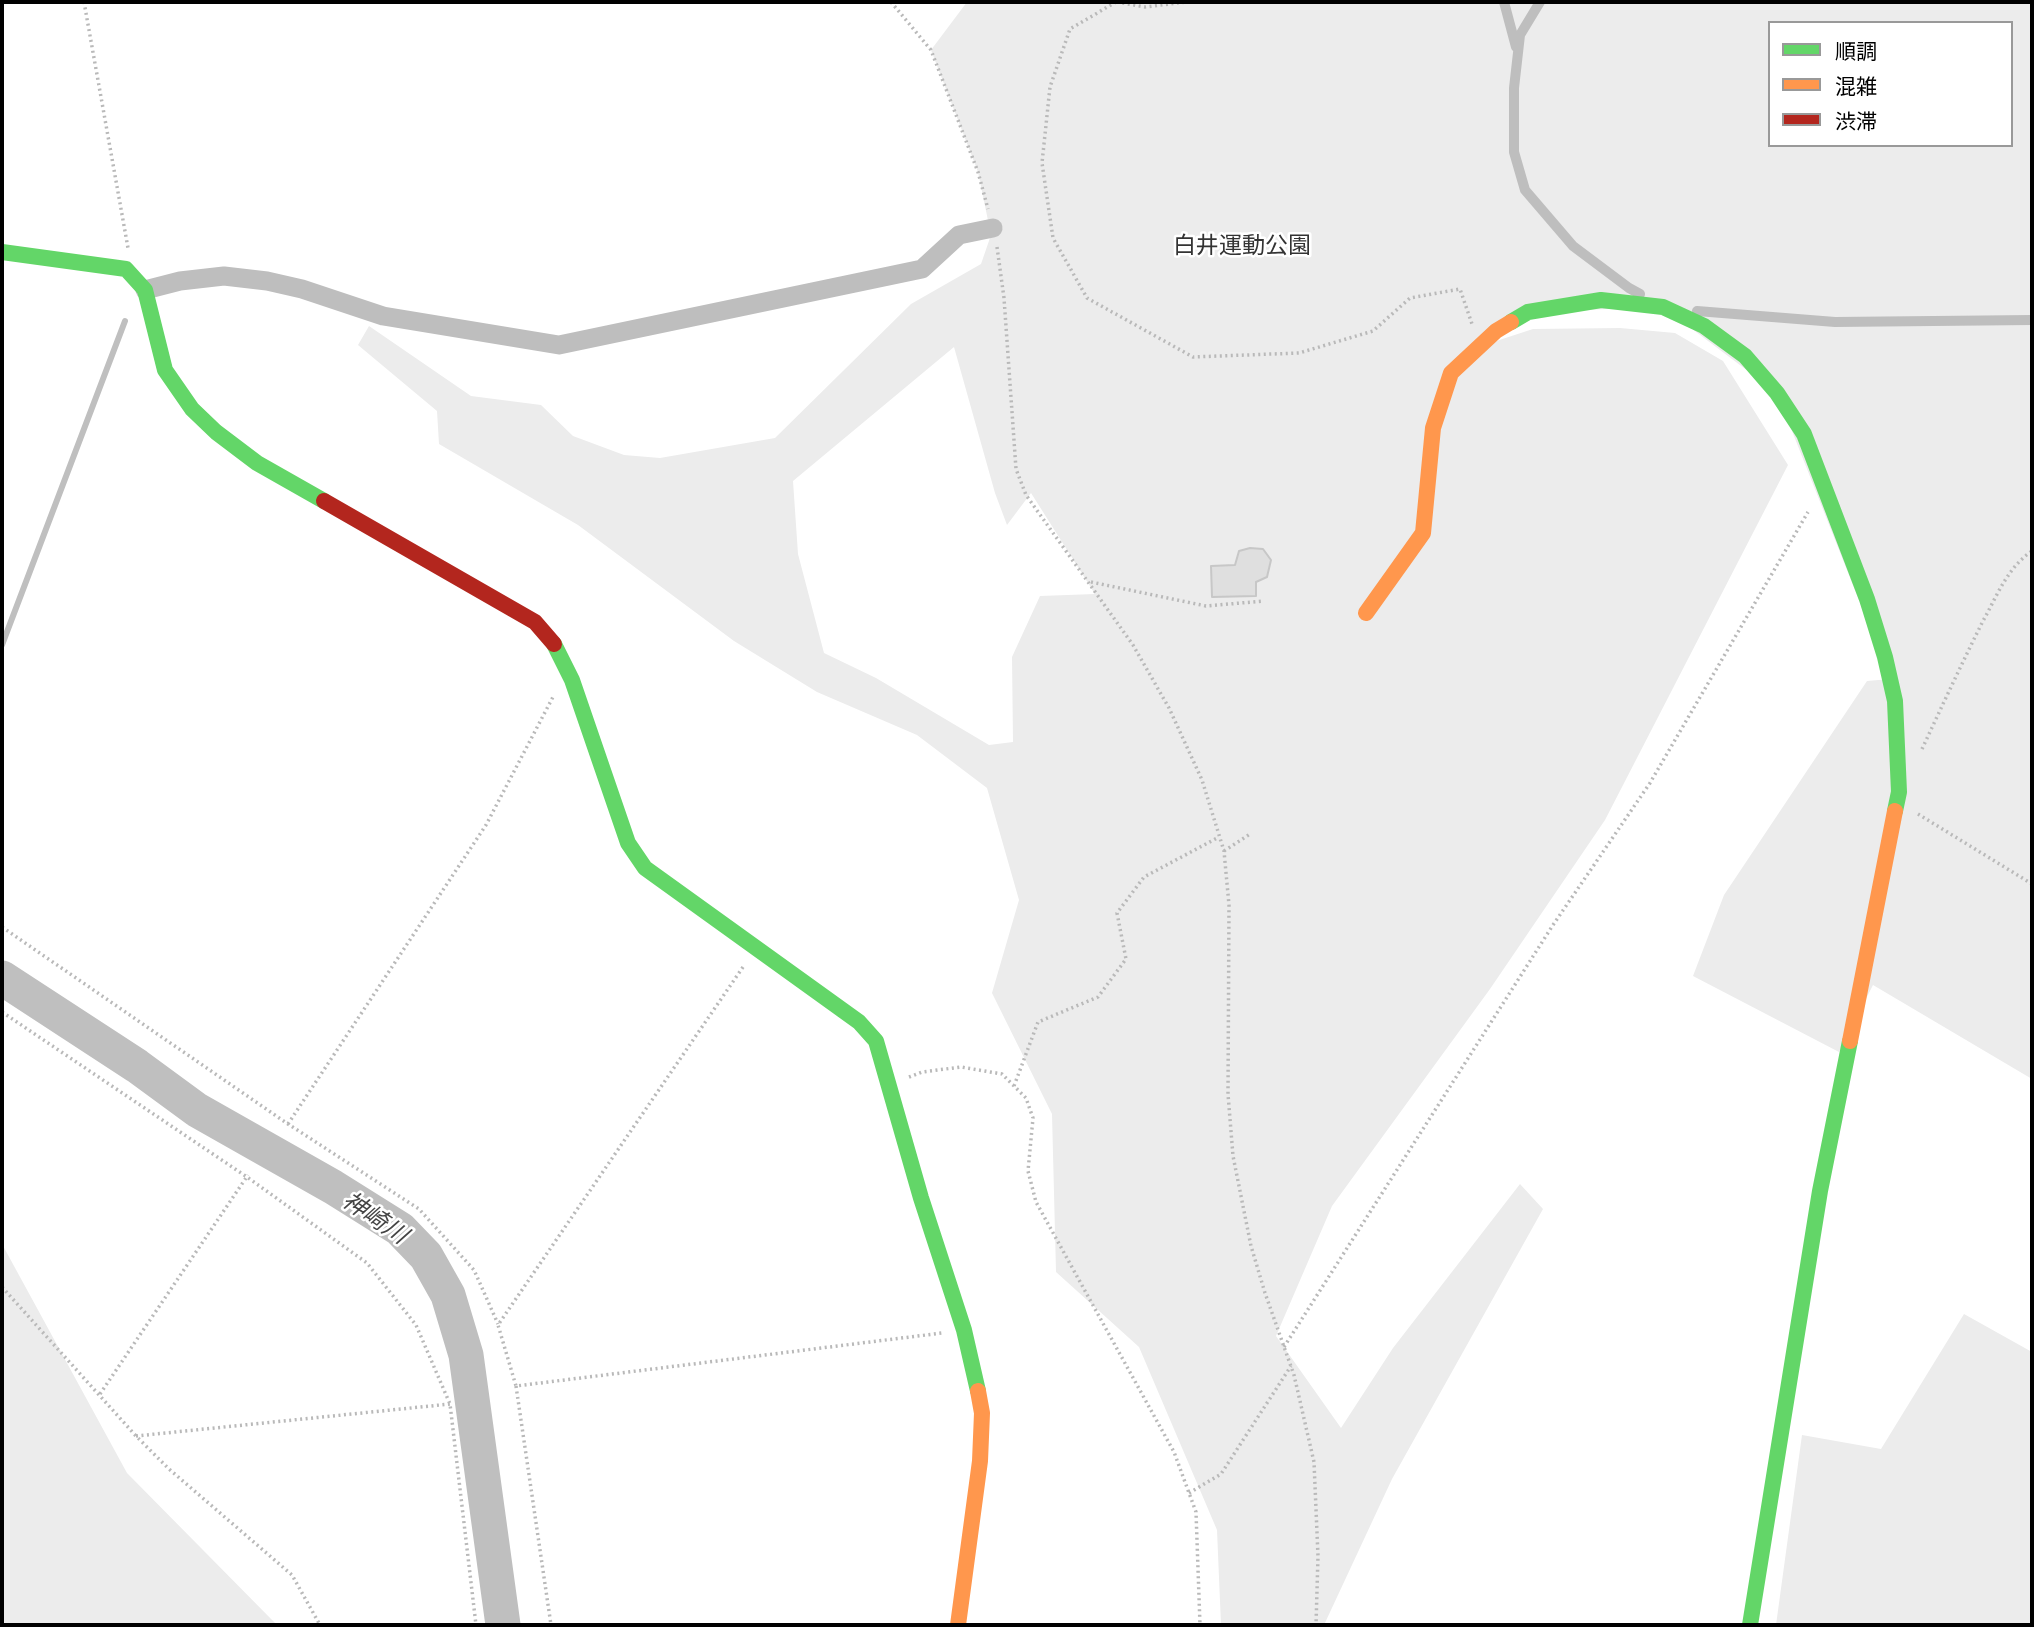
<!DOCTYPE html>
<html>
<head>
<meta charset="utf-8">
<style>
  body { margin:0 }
  #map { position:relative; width:2034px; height:1627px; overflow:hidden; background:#fff; font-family:"Asap Condensed","Noto Sans JP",sans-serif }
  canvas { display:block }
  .frame { position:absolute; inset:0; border:4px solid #000; pointer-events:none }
  .legend { position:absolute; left:1768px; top:21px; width:245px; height:126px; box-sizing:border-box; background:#fff; border:2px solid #999; margin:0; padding:9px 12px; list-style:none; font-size:21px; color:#000 }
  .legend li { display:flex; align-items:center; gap:14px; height:35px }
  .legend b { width:35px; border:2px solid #999 }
</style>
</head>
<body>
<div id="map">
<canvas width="2034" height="1627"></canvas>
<div class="frame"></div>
<ul class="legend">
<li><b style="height:9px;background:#63d668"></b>順調</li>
<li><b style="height:9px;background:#ff974d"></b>混雑</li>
<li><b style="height:9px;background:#b3261e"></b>渋滞</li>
</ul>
</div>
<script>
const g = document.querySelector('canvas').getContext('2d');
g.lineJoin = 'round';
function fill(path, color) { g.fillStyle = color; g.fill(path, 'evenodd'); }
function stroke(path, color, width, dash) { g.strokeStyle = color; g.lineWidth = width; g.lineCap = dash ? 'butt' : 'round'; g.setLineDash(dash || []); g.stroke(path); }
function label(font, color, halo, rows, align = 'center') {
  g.font = font + ' "Asap Condensed","Noto Sans JP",sans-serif'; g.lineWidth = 5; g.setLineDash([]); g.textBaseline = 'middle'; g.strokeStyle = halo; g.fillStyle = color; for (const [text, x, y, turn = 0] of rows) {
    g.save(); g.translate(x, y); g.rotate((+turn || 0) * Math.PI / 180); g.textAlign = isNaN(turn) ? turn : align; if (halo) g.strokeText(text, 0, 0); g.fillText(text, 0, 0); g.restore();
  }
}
fill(new Path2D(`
  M967,2H2032V1079L1873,985L1839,1052L1693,976L1724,895L1867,681L1890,679L1777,393L1663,307L1528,312L1481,346L1533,329L1620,328L1675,333L1723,361L1788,465L1605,820L1490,989L1332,1206L1276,1336L1341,1428L1393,1348L1520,1184L1543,1209L1392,1479L1324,1625H1221L1217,1530L1139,1347L1056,1272L1052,1114L992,993L1019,900L987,788L917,735L817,692L734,641L578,525L439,444L437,411L358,345L369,326L471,396L541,405L573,436L624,455L660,458L775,438L911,304L981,264L991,235L978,172L931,50ZM1770,23H2011V145H1770ZM954,347L995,493L1007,525L1031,493L1095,594L1040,596L1012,657L1013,742L989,745L876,678L824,653L798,554L793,481Z
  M2,1244L127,1473L277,1625H2Z
  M1964,1314L2032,1352V1625H1776L1802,1435L1881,1449Z`), '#ececec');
stroke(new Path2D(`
  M2,645L125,321`), '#bfbfbf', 6);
stroke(new Path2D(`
  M2,978L137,1066L197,1110L333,1187L400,1229L426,1256L448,1295L466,1355L503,1625`), '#bfbfbf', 35);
const building = new Path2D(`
  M1250,548L1263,549L1271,560L1267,577L1256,582V596L1212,597L1211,566L1235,565L1239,551Z`);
fill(building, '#dfdfdf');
stroke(building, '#c7c7c7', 2);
stroke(new Path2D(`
  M84,2L128,248
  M891,2L931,50L978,172L988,209
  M1116,2L1070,29L1050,87L1042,163L1053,238L1087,298L1193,357L1299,353L1373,331L1410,298L1460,289L1472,324
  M1117,2L1145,7L1186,2
  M997,247L1004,298L1016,469L1026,495L1133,645L1169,708L1202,780L1224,851L1229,905L1228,1094L1233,1156L1251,1246L1265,1293L1294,1375L1314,1462L1318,1556L1316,1625
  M1091,582L1206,606L1264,601
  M1922,749C1942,706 1962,663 1983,621C1997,596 2007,568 2032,551
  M1918,814L2032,884
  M1224,851L1250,834
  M2,927L288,1124L419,1209L474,1270L498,1324
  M743,967L498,1325L516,1386L942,1333
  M2,1012L247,1177L367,1263L416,1325L450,1404L476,1625
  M909,1077L922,1072L961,1067L1002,1074L1026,1098L1033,1118L1028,1171L1036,1202L1174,1452L1196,1512L1200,1625
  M1014,1086L1038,1022L1098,997L1126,959L1117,913L1144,877L1219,837
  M288,1124L486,825L554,695
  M2,1287L136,1436L169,1469L292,1575L320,1625
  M1284,1347L1553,925L1650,783L1808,512
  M516,1386L551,1625
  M100,1394L248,1175
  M136,1436L450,1404
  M1189,1493L1221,1474L1291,1366`), '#b9b9b9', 3.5, [2, 3.5]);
stroke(new Path2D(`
  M1504,2L1516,47
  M1540,2L1520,35L1514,88V152L1525,190L1573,246L1629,288L1640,294
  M1697,311L1835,322L2032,320`), '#bebebe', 10);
stroke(new Path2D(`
  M145,290L180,281L224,276L267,281L302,289L383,316L559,345L922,269L959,235L993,228`), '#bebebe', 19);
stroke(new Path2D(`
  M2,252L126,269L145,290L165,370L192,409L216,432L257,463L324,501
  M1511,322L1528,312L1601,300L1663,307L1704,326L1745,356L1777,393L1804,434L1867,599L1885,657L1895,701L1899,792L1895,811
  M554,644L572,680L628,843L645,868L859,1022L876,1041L921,1198L964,1330L978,1391
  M1750,1625L1820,1191L1850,1041`), '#63d668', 16);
stroke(new Path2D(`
  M1366,613L1423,533L1433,428L1451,373L1496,331L1511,322
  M1850,1041L1895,811
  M958,1625L980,1461L982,1413L978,1391`), '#ff974d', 16);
stroke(new Path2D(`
  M324,501L535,622L554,644`), '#b3261e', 16);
label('23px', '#333', '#fff', [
  ["白井運動公園",1242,246]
]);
label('italic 24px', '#444', '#fff', [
  ["神崎川",375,1218,34]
]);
</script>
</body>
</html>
